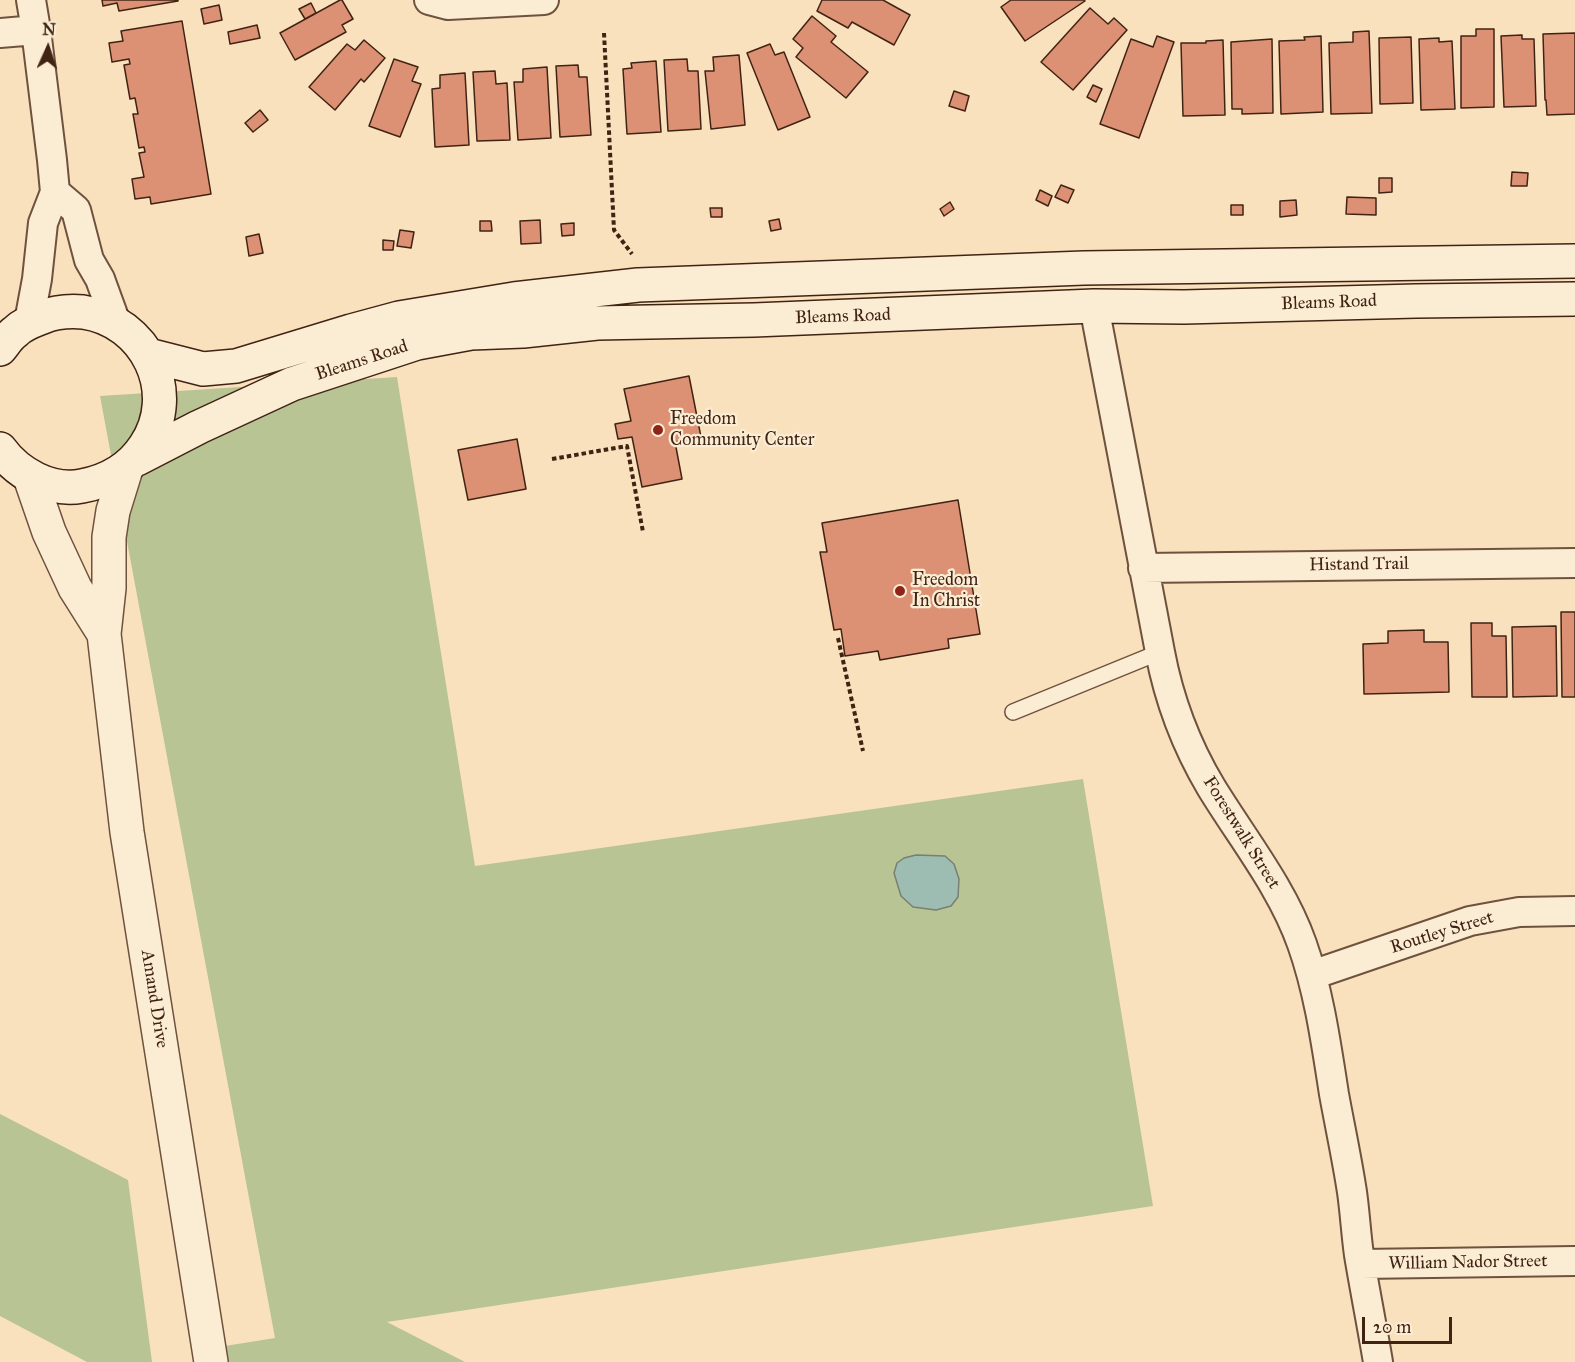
<!DOCTYPE html>
<html>
<head>
<meta charset="utf-8">
<style>
  body { margin:0 }
  #map { position:relative; width:1575px; height:1362px; overflow:hidden; background:#f9e1bd; font-family:"IM FELL Great Primer",serif }
  canvas { display:block }
  .north { position:absolute; left:18px; top:18px; width:60px; height:60px; -webkit-text-stroke:4px #fbecd4; paint-order:stroke; rotate:3deg; font-size:16px; font-weight:700; line-height:24px; text-align:center; color:#412314 }
  .north::after { content:''; display:block; margin:auto; width:21px; height:27px; background:#412314; clip-path:polygon(50% 0,100% 100%,50% 72%,0 100%) }
  .scale { position:absolute; left:1362px; top:1317px; width:90px; height:27px; box-sizing:border-box; border:3px solid #412314; border-top:0; padding-left:8px; font-size:18px; line-height:21px; white-space:nowrap; color:#412314; -webkit-text-stroke:4px #fbecd4; paint-order:stroke }
</style>
</head>
<body>
<div id="map">
<canvas width="1575" height="1362"></canvas>
<div class="north">N</div>
<div class="scale">20 m</div>
</div>
<script>
const g = document.querySelector('canvas').getContext('2d');
g.lineJoin = 'round';
function fill(path, color) { g.fillStyle = color; g.fill(path, 'evenodd'); }
function stroke(path, color, width, dash) { g.strokeStyle = color; g.lineWidth = width; g.lineCap = dash ? 'butt' : 'round'; g.setLineDash(dash || []); g.stroke(path); }
function label(font, color, halo, rows, align = 'center') {
  g.font = font + ' "IM FELL Great Primer",serif'; g.lineWidth = 4.5; g.setLineDash([]); g.textBaseline = 'middle'; g.strokeStyle = halo; g.fillStyle = color; for (const [text, x, y, turn = 0] of rows) {
    g.save(); g.translate(x, y); g.rotate((+turn || 0) * Math.PI / 180); g.textAlign = isNaN(turn) ? turn : align; if (halo) g.strokeText(text, 0, 0); g.fillText(text, 0, 0); g.restore();
  }
}
fill(new Path2D(`
  M397,377L475,866L1083,779L1153,1206L387,1322L465,1362H228L225,1346L275,1338L100,396Z
  M0,1114L128,1180L152,1362H87L0,1316Z`), '#b9c494');
const water = new Path2D(`
  M916,855L945,856L954,864L959,879L958,897L951,906L936,910L913,907L901,896L894,873L897,863L904,858Z`);
fill(water, '#9ebdb2');
stroke(water, '#797f73', 1.5);
const building = new Path2D(`
  M102,0H178V1L119,11L117,3L103,6Z
  M340,0H342L353,19L342,25L346,32L295,60L280,33Z
  M822,0H883L910,15L894,45L852,22L848,28L817,11Z
  M1011,0H1084L1085,1L1025,41L1001,7Z
  M311,3L316,13L305,19L299,9Z
  M219,5L222,20L204,24L201,9Z
  M1090,8L1108,24L1114,18L1127,30L1073,90L1041,62Z
  M812,16L836,36L831,42L868,72L846,98L796,57L803,48L793,39Z
  M182,21L211,194L151,204L150,197L135,199L132,179L144,177L139,153L145,152L144,147L139,148L133,114H138L135,98L130,99L124,65L130,64L129,59L112,62L109,43L123,41L121,31Z
  M257,25L260,38L230,44L228,32Z
  M1476,29H1494V107L1461,108V36H1476Z
  M1369,31L1372,113L1331,114L1329,43L1353,42V32Z
  M1575,33V114L1547,115L1546,100H1545L1543,34Z
  M1522,35V39H1534L1536,106L1504,107L1501,36Z
  M1157,36L1174,42L1139,138L1100,124L1131,39L1153,47Z
  M1321,36L1323,112L1281,114L1279,41L1305,40L1304,37Z
  M1411,37L1413,103L1380,104L1379,38Z
  M1439,38V42L1452,41L1455,109L1421,110L1419,39Z
  M1272,39L1273,113L1242,114V109H1232L1231,42Z
  M364,40L385,58L364,82L361,79L335,110L309,87L347,44L355,50Z
  M1223,40L1225,115L1183,116L1181,43H1206V41Z
  M770,44L775,55L784,52L810,117L778,130L747,53Z
  M739,55L745,125L711,129L705,71H714L713,57Z
  M394,59L418,67L412,81L421,84L400,137L369,126Z
  M687,59L688,71H698L701,129L668,131L664,60Z
  M656,61L661,132L627,134L623,69L632,68L631,63Z
  M578,65L579,77H587L591,135L560,137L556,66Z
  M547,67L551,138L518,140L514,82H523V69Z
  M495,71L496,84L507,83L510,140L477,141L473,72Z
  M465,73L469,145L435,147L432,89L440,88V75Z
  M1093,85L1102,89L1096,102L1087,97Z
  M954,91L969,96L965,111L949,106Z
  M260,110L268,120L253,132L245,123Z
  M1512,172L1528,173L1527,186H1511Z
  M1379,178H1392V192L1379,193Z
  M1061,185L1074,190L1068,203L1055,197Z
  M1040,190L1052,196L1048,206L1036,200Z
  M1347,197L1376,198V215L1346,214Z
  M1296,200L1297,215L1280,217V201Z
  M950,202L954,209L944,216L940,209Z
  M1231,205H1243V215H1231Z
  M710,208H722V217H711Z
  M779,219L781,229L771,231L769,221Z
  M540,220L541,243L521,244L520,221Z
  M480,221H491L492,231H480Z
  M574,223V235L562,236L561,224Z
  M400,230L414,232L411,248L397,246Z
  M259,234L263,253L249,256L246,237Z
  M383,240L394,241L393,250H383Z
  M689,376L701,437L675,442L682,479L642,487L632,437L618,439L615,424L631,421L624,389Z
  M517,439L526,489L468,500L458,450Z
  M958,500L980,634L948,639L949,648L880,660L878,651L845,656L841,629L834,630L820,552H827L822,523Z
  M1561,612H1575V697H1562Z
  M1471,623H1492V636H1506L1507,697H1472Z
  M1556,626L1557,696L1513,697L1512,627Z
  M1424,630V642H1448L1449,692L1364,694L1363,644L1388,643V631Z`);
fill(building, '#dc9074');
stroke(building, '#412314', 1.5);
const service = new Path2D(`
  M1013,712L1160,652`);
const minor = new Path2D(`
  M429,0L448,5L544,0
  M0,33L36,30
  M55,192L76,210L89,260L100,279L116,323
  M1094,306L1160,652C1169,700 1186,745 1211,787C1242,838 1282,887 1302,944C1319,992 1326,1043 1334,1094C1340,1127 1347,1159 1352,1192C1355,1213 1356,1234 1359,1255C1365,1291 1372,1326 1378,1362
  M29,322L37,279L43,223L55,192L52,160L36,30L31,0
  M1143,568L1575,563
  M1312,975L1470,921L1519,912L1575,911
  M1361,1264L1575,1261`);
const tertiary = new Path2D(`
  M126,469L113,511L109,537V588L104,634L127,832L211,1362
  M30,477L49,532L75,588L104,634`);
const secondary = new Path2D(`
  M0,349C5,343 9,336 15,332C23,324 33,321 43,317C55,312 70,311 83,312C146,321 181,392 145,446C130,469 109,481 82,486C51,492 18,474 0,449
  M148,355L203,369L236,366L351,331L399,318L514,299L638,285L1084,268L1575,261
  M137,459L199,427L292,384L417,343L471,333L523,331L597,323L754,320L1094,306L1184,307L1416,301L1575,299`);
stroke(service, '#6f523e', 18);
stroke(minor, '#6f523e', 32);
stroke(tertiary, '#6f523e', 36);
stroke(secondary, '#412314', 36);
stroke(new Path2D(`
  M604,33L614,230L632,254
  M552,459L627,446L643,532
  M838,638L863,751`), '#412314', 4, [4.5, 3]);
stroke(service, '#fbecd4', 15);
stroke(minor, '#fbecd4', 28);
stroke(tertiary, '#fbecd4', 33);
stroke(secondary, '#fbecd4', 33);
for (const [x, y, r, color] of [
  [658,430,6,"#8f2418"],
  [900,591,6,"#8f2418"]
]) { const dot = new Path2D(); dot.arc(x, y, r, 0, 2 * Math.PI); g.fillStyle = color; g.fill(dot); stroke(dot, '#fbecd4', 2); }
label('18px', '#412314', '#fbecd4', [
  ["Bleams Road",1329,303,-2],
  ["Bleams Road",843,317,-2],
  ["Bleams Road",362,361,-18],
  ["Histand Trail",1359,565,-1],
  ["Forestwalk Street",1241,833,58],
  ["Routley Street",1442,933,-17],
  ["Amand Drive",154,999,81],
  ["William Nador Street",1468,1263,-1]
]);
label('18px', '#412314', '#fbecd4', [
  ["Freedom",670,420],
  ["Community Center",670,441],
  ["Freedom",912,581],
  ["In Christ",912,602]
], 'left');
</script>
</body>
</html>
